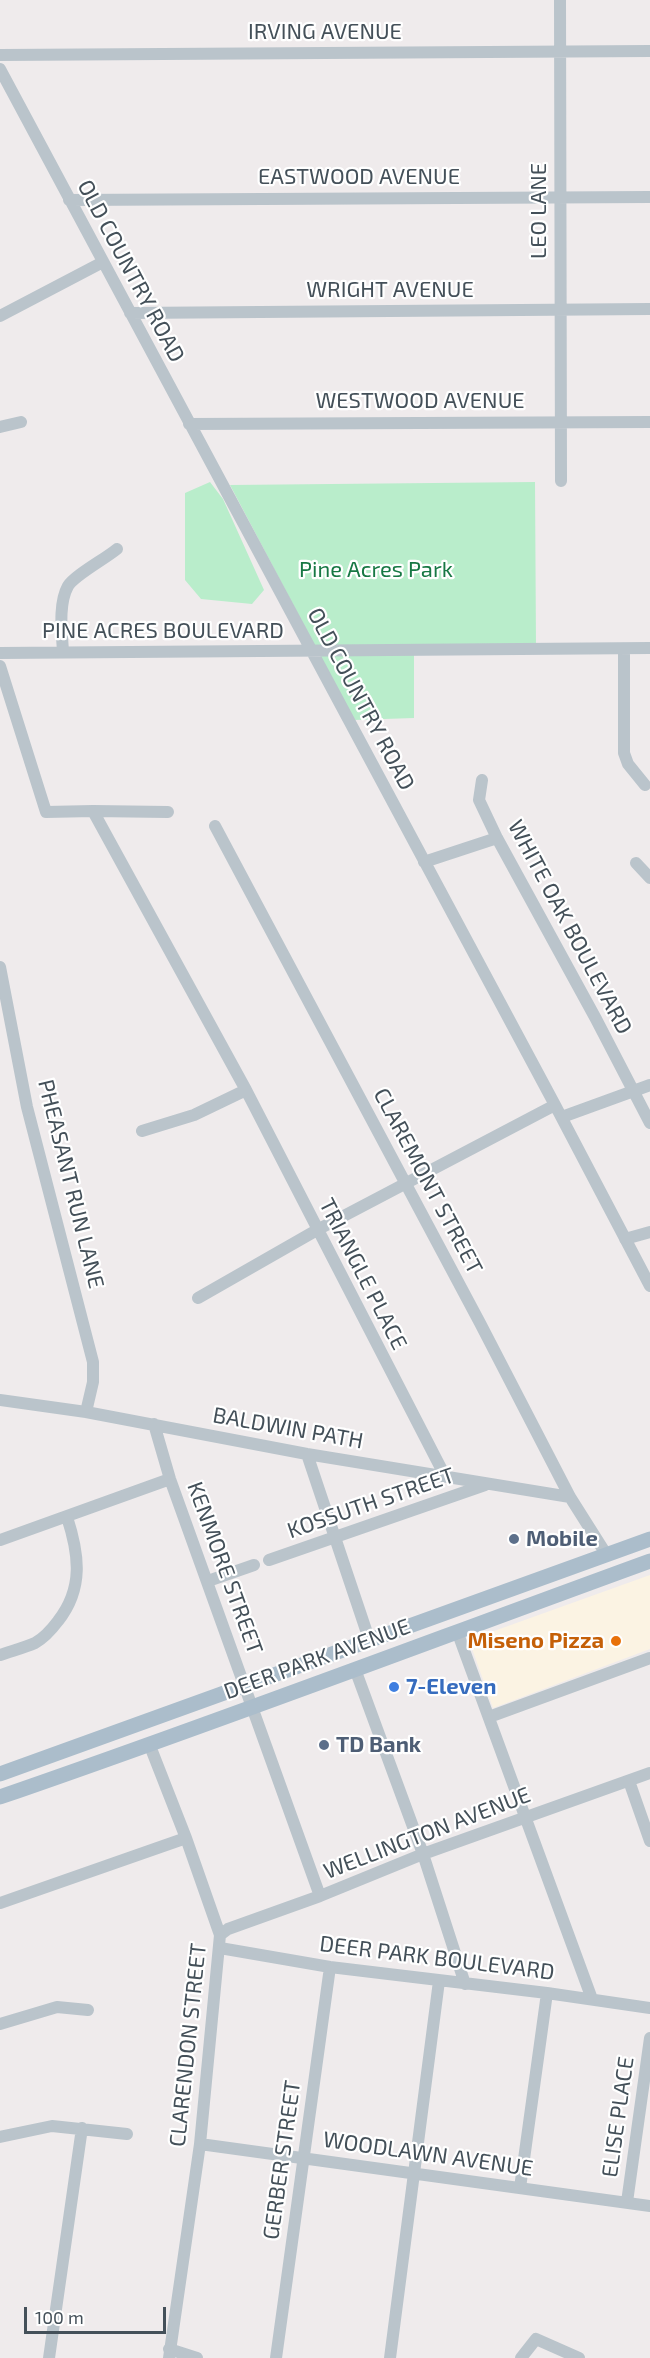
<!DOCTYPE html>
<html>
<head>
<meta charset="utf-8">
<style>
	body { margin:0 }
	#map { position:relative; width:650px; height:2358px; overflow:hidden; background:#efebec; font-family:"Exo 2",sans-serif }
	canvas { display:block }
	.scale { position:absolute; left:24px; top:2307px; width:142px; height:27px; box-sizing:border-box; border:3px solid #445059; border-top:0; padding-left:8px; font-size:18px; line-height:21px; white-space:nowrap; color:#445059; -webkit-text-stroke:4px #fff; paint-order:stroke }
</style>
</head>
<body>
<div id="map">
<canvas width="650" height="2358"></canvas>
<div class="scale">100 m</div>
</div>
<script>
const g = document.querySelector('canvas').getContext('2d');
g.lineJoin = 'round';
function fillPath(path, color) { g.fillStyle = color; g.fill(path, 'evenodd'); }
function stroke(path, color, width, dash) { g.strokeStyle = color; g.lineWidth = width; g.lineCap = dash ? 'butt' : 'round'; g.setLineDash(dash || []); g.stroke(path); }
function drawText(font, color, halo, rows, align = 'center') {
  g.font = font + ' "Exo 2",sans-serif'; g.lineWidth = 4.5; g.setLineDash([]); g.textBaseline = 'middle'; g.strokeStyle = halo; g.fillStyle = color; for (const [text, x, y, turn = 0] of rows) {
    g.save(); g.translate(x, y); g.rotate((+turn || 0) * Math.PI / 180); g.textAlign = isNaN(turn) ? turn : align; if (halo) g.strokeText(text, 0, 0); g.fillText(text, 0, 0); g.restore();
  }
}
fillPath(new Path2D(`
	M650,1575V1649L493,1708L469,1640Z`), '#fbf3e3');
fillPath(new Path2D(`
	M210,482L223,499L264,590L252,604L201,599L185,580V493Z
	M535,482L536,648L414,647V718L354,720L230,485Z`), '#b9edcb');
stroke(new Path2D(`
	M560,0L561,481
	M0,55L650,51
	M0,69L555,1105L650,1286
	M69,200L650,197
	M130,313L650,309
	M0,316L103,262
	M189,424L650,422
	M0,427L21,422
	M624,649V753L628,764L645,785
	M63,652C62,633 58,604 68,586C75,575 105,559 117,549
	M0,653L650,648
	M0,666L46,812L93,811
	M482,780L479,800L497,838L596,1019L650,1123
	M168,812L93,811L246,1090L445,1476
	M215,826L480,1323L570,1497L606,1554
	M424,862L497,838
	M636,863L650,878
	M0,967L27,1107L93,1362V1382L86,1412
	M562,1117L650,1085
	M142,1131L194,1115L246,1090
	M625,1239L650,1232
	M198,1298L317,1230L555,1105
	M0,1400L86,1412L307,1454L570,1497
	M154,1424L170,1479L320,1896
	M307,1454L370,1642
	M0,1540L170,1479
	M269,1560L485,1485
	M208,1581L254,1565
	M457,1631L592,1999
	M0,1655C11,1651 24,1648 35,1643C44,1638 52,1629 58,1621C84,1588 79,1554 67,1517
	M355,1669L423,1854L465,1984
	M489,1717L650,1658
	M150,1746L186,1838L220,1935L200,2144L169,2358
	M629,1781L650,1841
	M0,1903L186,1838
	M220,1935L228,1929L320,1896L423,1854L650,1773
	M220,1948L330,1967L547,1993L650,2008
	M0,2024L57,2007L88,2010
	M0,2137L52,2126L127,2134
	M200,2144L650,2206
	M520,2188L547,1993
	M627,2202L650,2038
	M169,2349L197,2358
	M49,2358L82,2128
	M276,2358L330,1967
	M390,2358L439,1981
	M521,2358L536,2339L579,2358`), '#bac4cb', 12);
stroke(new Path2D(`
	M0,1774L650,1539
	M0,1797C218,1722 433,1640 650,1561`), '#abbdcb', 15);
for (const [x, y, r, color] of [
	[514,1539,6,"#5c6f8a"],
	[616,1641,6,"#e8710a"],
	[394,1687,6,"#3f7fe0"],
	[324,1745,6,"#5c6f8a"]
]) { const dot = new Path2D(); dot.arc(x, y, r, 0, 2 * Math.PI); g.fillStyle = color; g.fill(dot); stroke(dot, '#fff', 2); }
drawText('22px', '#445059', '#fff', [
	["IRVING AVENUE",325,32],
	["EASTWOOD AVENUE",359,177],
	["LEO LANE",539,211,-90],
	["OLD COUNTRY ROAD",131,271,62],
	["WRIGHT AVENUE",390,290],
	["WESTWOOD AVENUE",420,401],
	["PINE ACRES BOULEVARD",163,631],
	["OLD COUNTRY ROAD",361,699,62],
	["WHITE OAK BOULEVARD",570,927,62],
	["CLAREMONT STREET",428,1181,62],
	["PHEASANT RUN LANE",71,1184,76],
	["TRIANGLE PLACE",363,1274,63],
	["BALDWIN PATH",288,1428,10],
	["KOSSUTH STREET",371,1503,-19],
	["KENMORE STREET",225,1568,70],
	["DEER PARK AVENUE",317,1659,-20],
	["WELLINGTON AVENUE",427,1833,-21],
	["DEER PARK BOULEVARD",437,1958,7],
	["CLARENDON STREET",188,2045,-84],
	["ELISE PLACE",618,2117,-82],
	["WOODLAWN AVENUE",428,2154,8],
	["GERBER STREET",282,2160,-82]
]);
drawText('22px', '#177844', '#fff', [
	["Pine Acres Park",376,570]
]);
drawText('bold 22px', '#4e5e75', '#fff', [
	["Mobile",526,1539],
	["TD Bank",336,1745]
], 'left');
drawText('bold 22px', '#c56008', '#fff', [
	["Miseno Pizza",604,1641]
], 'right');
drawText('bold 22px', '#366cbe', '#fff', [
	["7-Eleven",406,1687]
], 'left');
</script>
</body>
</html>
